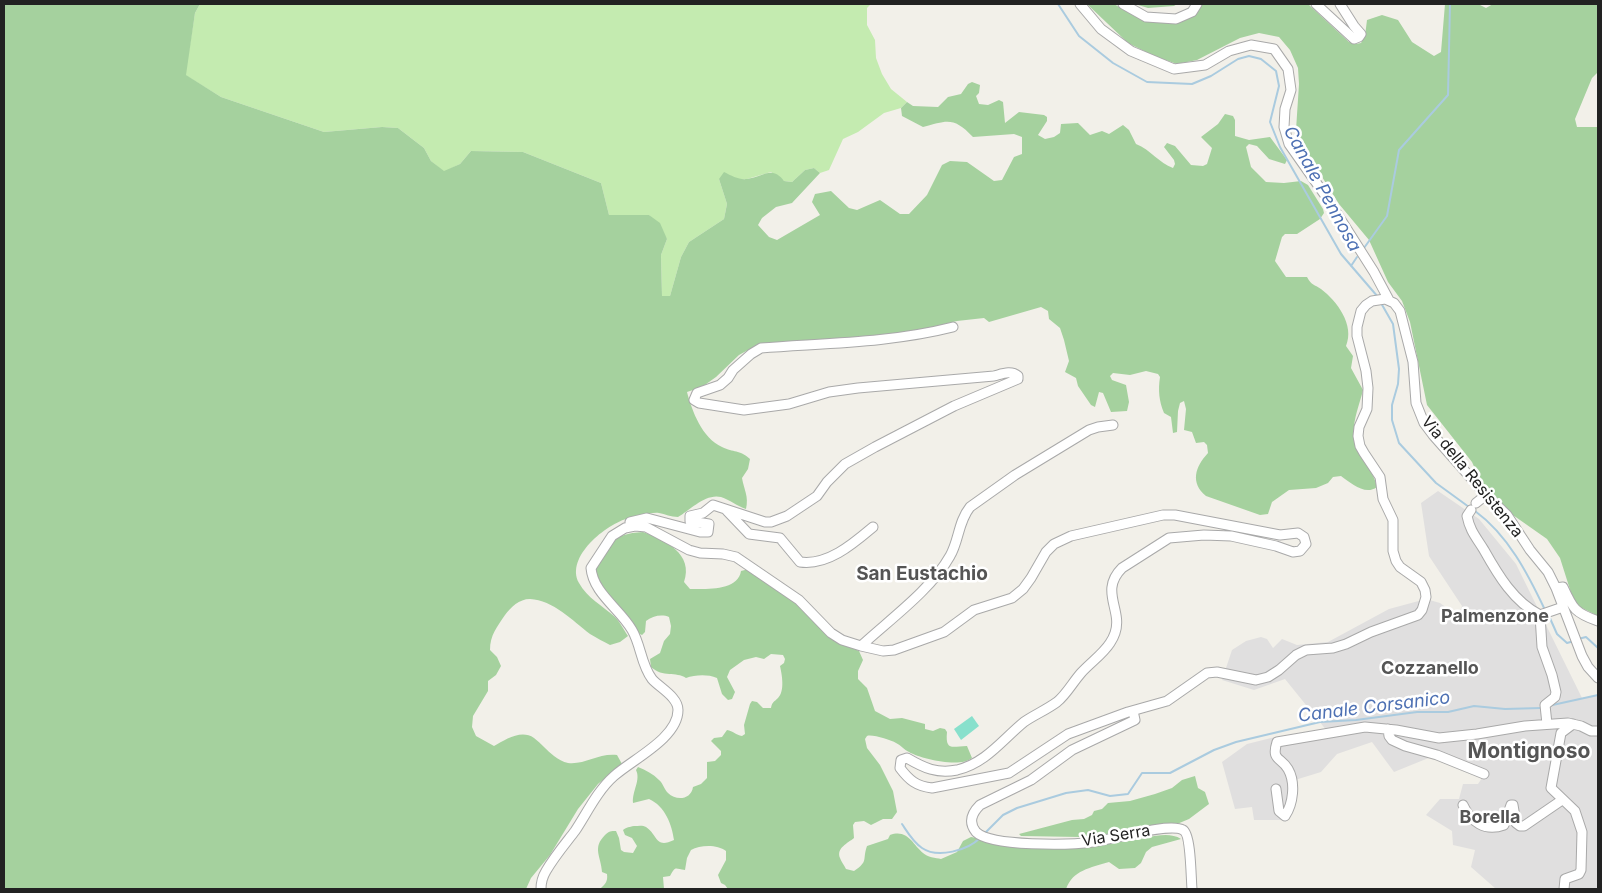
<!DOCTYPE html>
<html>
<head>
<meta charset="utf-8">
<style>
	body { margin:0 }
	#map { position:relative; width:1602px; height:893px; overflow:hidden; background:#f2f0e9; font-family:Inter,sans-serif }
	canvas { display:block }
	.frame { position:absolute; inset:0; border:5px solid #222; pointer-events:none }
</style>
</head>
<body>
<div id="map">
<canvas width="1602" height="893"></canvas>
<div class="frame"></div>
</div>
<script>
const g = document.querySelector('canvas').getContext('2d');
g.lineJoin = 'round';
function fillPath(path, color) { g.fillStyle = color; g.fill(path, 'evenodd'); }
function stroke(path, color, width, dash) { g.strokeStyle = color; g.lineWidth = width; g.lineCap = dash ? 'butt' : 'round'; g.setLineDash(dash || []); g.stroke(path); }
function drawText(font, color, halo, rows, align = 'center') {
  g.font = font + ' Inter,sans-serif'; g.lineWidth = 5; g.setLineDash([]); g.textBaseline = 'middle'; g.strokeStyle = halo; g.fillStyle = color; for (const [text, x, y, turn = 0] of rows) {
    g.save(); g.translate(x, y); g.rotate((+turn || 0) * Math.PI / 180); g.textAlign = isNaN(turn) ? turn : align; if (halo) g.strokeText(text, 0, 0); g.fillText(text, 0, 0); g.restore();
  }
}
fillPath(new Path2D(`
	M1438,491L1479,519L1516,564L1582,698L1598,695V889H1496L1471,867L1475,850L1453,845L1452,831L1426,815L1440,799H1459L1463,784H1478L1482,778L1431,757L1394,772L1372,742L1337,754L1321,772L1295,780L1284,820H1254L1252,807L1235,809L1222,762L1247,744L1271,738L1327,731L1285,679L1254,690L1222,680L1232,650L1246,641L1261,637L1267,639L1273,648L1282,639L1297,645L1328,642L1389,609L1426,599L1440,603L1458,616L1462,606L1429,556L1421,503Z`), '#e0dfdf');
fillPath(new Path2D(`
	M200,4H871L867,8V25L875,40L876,58L882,74L891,89L907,102L901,108L884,113L858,132L843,139L829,170L820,173L814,168L805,170L792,182L784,181L771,172L747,179H719L727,204L724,219L689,242L681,257L670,296H662L661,255L667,239L649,215H609L601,183L523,152L471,151L460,164L444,172L431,161L424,148L398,128L382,127L324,132L221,97L185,75L195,13Z`), '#c4ebb0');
fillPath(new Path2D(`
	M4,4H200L195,13L186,75L221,97L324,132L382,127L398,128L424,148L431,161L444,171L460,164L471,151L523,152L601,183L609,215H649L660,223L667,239L661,255L662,296H670L681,257L689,242L724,219L727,204L719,179L724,172C732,176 739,180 747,179C763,177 772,165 784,181L792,182L805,170L814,168L820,173L792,203L776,207L762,218L758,225L769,237L777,240L820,215L812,202L815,194L831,191L849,208L857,210L880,200L900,214H909L927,195L942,165L950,161L967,162L994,181L1002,180L1014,157L1022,154V137L1014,134L973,137C954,117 948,120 923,127L902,116L901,108L907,102L913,106L938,107L948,97L961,94L968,84L972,82L980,85L979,93L976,96L979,104L988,105L999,100L1003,102L1005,123L1019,112L1044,115L1047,117V121L1038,135L1045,139L1054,137L1060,133L1061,124L1078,123L1090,135L1102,131L1109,134L1123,125L1129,130L1136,144C1151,150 1159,163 1173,168L1175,164L1174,160L1164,147L1167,143L1175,146L1191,165L1203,166L1207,164L1212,148L1201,137L1218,124L1225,114L1233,116L1235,120V136L1249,140L1270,137L1287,160L1285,164L1269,159L1257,146L1249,144L1246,147L1251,167L1266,182L1284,183L1301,181L1308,185L1323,209L1324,213L1320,219L1297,234H1285L1282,237L1275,261L1286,277H1307C1312,286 1314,284 1321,289C1337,301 1355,325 1346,346L1353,356L1351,368L1363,390C1360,403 1353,419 1354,433C1355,452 1373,468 1377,487C1365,496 1351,483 1341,476L1333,477L1328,483L1316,488L1289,490L1272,502L1268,514L1260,515L1206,496C1190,483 1195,467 1208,453L1207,445L1204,442L1196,443L1192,432L1184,430L1186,409L1184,401L1180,403L1178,411L1177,432L1173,433L1171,417L1164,413C1159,401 1158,390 1160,377L1158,374L1146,371L1130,375L1113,373L1110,376L1112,380L1126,385L1129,402L1127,411L1111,412L1103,393L1099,392L1095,407L1091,405L1078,386L1076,378L1065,372L1069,361L1064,340L1060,328L1049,319L1048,311L1041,307L989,322L984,318L957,321L933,327L889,335L759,344L739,355L716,377L702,387L687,392C692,411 702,438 722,447C734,453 739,449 750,459L748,469L742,478C744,490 749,496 746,509C737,506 730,500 721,497C706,493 690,510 678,517C671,517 665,514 659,513C651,512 637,516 629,518C606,524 565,557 579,583C587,598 603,606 615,617C620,622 624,630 628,636L620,642L610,645C604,642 597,638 590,634C573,621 553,600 530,599C519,599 511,607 505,615C497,627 490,635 490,650L497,657L501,666L496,675L488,681V691L473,716L472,727L476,736L494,746C505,740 521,729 534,738C541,743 547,751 554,756C558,759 563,762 568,763C585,765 598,753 617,755L622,764L598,784L578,809L550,855L531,878L526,889H4Z
	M1087,4H1114L1136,17L1154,21L1178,16L1193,4H1308L1349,42L1356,44L1361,43L1365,36L1367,20L1382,15L1398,20L1412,42L1434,56L1441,52L1445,4H1478L1486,8L1493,4H1598V72L1592,78L1575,119L1577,127H1598V616L1580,607L1573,599L1560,558L1547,539L1510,513L1481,482L1472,462L1427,405L1410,322L1402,301L1388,282L1369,240L1339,204L1307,153L1296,130L1299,84L1298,68L1290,50L1279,37L1259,33L1240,38L1197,60L1177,64L1154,56L1128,43Z
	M1135,4H1177L1174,6L1148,8Z
	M643,532C665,540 694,554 684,582L690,589C707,589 738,591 741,571L749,569L801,606L843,644L859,651L863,660L858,671V679L867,688L875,711L890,719L902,718L925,724V729L933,731L940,728L945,729L947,732C945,752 953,746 967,746L972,758C961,768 921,759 909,752C904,750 901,745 896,743C891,740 872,734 867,736L865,739L867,748L880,765L893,791L897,812L892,819H883L871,825L864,821L855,822L853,825L854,838C848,843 836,848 840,858C841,861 844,865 846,869L854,871C869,861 862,860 867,846L888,839L890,835C908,829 912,844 923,853C927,857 936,858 941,859L957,852L963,841L971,837L983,839C1031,841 1082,847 1129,841C1145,839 1167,830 1181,839L1152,847L1146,852L1141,863L1135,868L1119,869L1109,862C1090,868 1073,870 1066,889H728L725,885L721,883L718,875L726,860V851C717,844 700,845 691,850L687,858L685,870C675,869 676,865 670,876L663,877L664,889H600C605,884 608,882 607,874L602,872C601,856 592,848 605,835C609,831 611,831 616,831L619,838L621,850L624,852L633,853L637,846L632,838L625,835L623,830C627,827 629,827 634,826C638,826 643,825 646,827C658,835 655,849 674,840C672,825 665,806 649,799L633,803C632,791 641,780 636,770L638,767C646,770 653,774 659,780C663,783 664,789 668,793C676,801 691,800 693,787L701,784L707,778V762L715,761L721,755V751L711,741L714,738L722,737L727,730C733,731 736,735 742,736L745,734L744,725L750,704L752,701L757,702L763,708H771C772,702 774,702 778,698C785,691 782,675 780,666L784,663L785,659L783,655L771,654L764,659L756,657L744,660L730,670L727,677L735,692L732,699L728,700L722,694L717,678C707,674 695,675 686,678C676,671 663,678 651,667L650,659L660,653L664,641L670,634L671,626L669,617C662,614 652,616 646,621L645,632L642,635C633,632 631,620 625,613C613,599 600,588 595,568C611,543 611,534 643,532Z
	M1195,776L1198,788L1205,792L1209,804L1189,819L1177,824L1098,836L1080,837L1021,836L1019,834L1072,820L1084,819L1092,815L1094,811L1102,809L1108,803L1130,801L1155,794L1172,788L1182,780Z`), '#a5d19e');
fillPath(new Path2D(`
	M972,716L979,726L961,740L954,729Z`), '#88e0cc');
stroke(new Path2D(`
	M1058,4L1079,36L1113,63L1147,82L1192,84L1211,76L1238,59L1249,56L1261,59L1276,71L1279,86L1270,122L1280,147L1341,254L1378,297
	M1364,248L1387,216L1399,150L1448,95L1450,4
	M1351,266L1357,257
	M1381,303L1393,324L1399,369L1398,384L1392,405V420L1399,443L1436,483L1469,507
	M1475,511C1508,535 1528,574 1545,610
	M1549,616L1557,634L1567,643L1574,641
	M1578,639L1586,637L1598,648
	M1548,706L1598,695
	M902,824C908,833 913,842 922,848C938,859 968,850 980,838
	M984,834L1003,815L1017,808L1066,793L1088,790L1110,796L1128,794L1142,773H1170L1214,750L1236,742L1320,722L1356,720L1417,712H1448L1474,706L1505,709L1541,708`), '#aacbdf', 2);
const minor = new Path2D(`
	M1080,4L1101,29L1131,51L1174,69L1205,65L1229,51L1251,45L1274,49L1288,69L1291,90L1285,109L1284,127L1289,144L1327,198L1374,272L1389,300
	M1123,4L1146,17L1176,19L1192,12L1197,4
	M1316,4L1354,39L1359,37L1361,34L1354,26L1340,4
	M1476,503L1486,495
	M1471,510L1467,516C1470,531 1476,537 1484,550C1498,575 1514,602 1540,615L1563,607
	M727,511L749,534L780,538L800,562C828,566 854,543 873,527
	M630,522L647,518L700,532H708L709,524L690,521V516L703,513L713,505L765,522H771L787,516L817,496L827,482L845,464L875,447L954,406L1018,379V376C1011,370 1002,374 994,376L858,388L829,392L789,404L744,410L699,403L694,400L697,393L720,385L728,378L733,370L751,354L761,348C825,343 890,343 953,327
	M1556,588L1563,587C1573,609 1575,613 1598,621
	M1540,615L1542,647L1552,675L1556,692L1555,697L1545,705L1547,724
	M861,646C889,620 931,590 950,556C959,541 958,522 970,507L1015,475L1089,430L1098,427L1113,425
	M1133,711L1135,720L1072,750L1031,780L980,805C972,813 968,822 976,832C991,847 1071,845 1093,842C1111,840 1169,822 1183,830C1191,834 1191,879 1192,889
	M1388,729L1389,736L1392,740L1405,746L1437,755L1484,774
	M1276,789L1279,811L1285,816C1293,804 1296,783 1288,769C1281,757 1271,761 1277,742L1365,727L1396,730L1439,738L1477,734L1525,726L1568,723L1581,726L1591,731H1598
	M1463,805C1471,822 1485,832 1504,825L1511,805H1513L1516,823L1520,826H1524L1562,800
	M541,889C541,884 543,876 546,871C554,857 565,844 575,831C587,813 597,791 614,776C633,759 678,738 678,710C678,697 660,688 652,679C641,665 641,645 632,630C620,609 593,593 591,568L612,536L625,528L635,526L646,527L689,550L700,553L723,554L736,557L799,600L831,633L842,640L861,646L883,651L894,650L944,632L974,610L1012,598L1023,589L1031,578L1046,552L1054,544L1071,536L1163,515H1175L1280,535L1298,533L1304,537L1306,544L1300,551L1293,552L1276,546L1231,536L1204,535L1169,538L1122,568C1099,591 1123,610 1115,633C1114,636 1112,640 1110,643C1103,654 1090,663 1081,673C1073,682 1066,695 1057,702C1046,710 1034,715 1024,722C1002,740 986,763 957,770C937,774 924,768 907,758L901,760L900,768C909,780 916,786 932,788L1009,773L1068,734L1128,712L1167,701L1207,673L1217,672L1256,680L1268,677L1279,670L1296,655L1306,650L1333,648L1346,644L1371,632L1418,615L1422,610L1426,597L1425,590L1421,582L1400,567L1396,561L1393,551V520L1383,499L1380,477L1364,453L1360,446L1358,436L1359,427L1367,409L1368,388L1366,371L1357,336V327L1361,311L1366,305L1372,301L1385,299L1394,303L1400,311L1413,362L1416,403L1424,423L1433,435L1486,495L1507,515L1530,550L1548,572L1556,588L1582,656L1588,667L1598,678
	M1564,889L1565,879L1579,874L1581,870L1582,832L1575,811L1551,788L1561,733L1573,724`);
stroke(minor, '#a9a9a9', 11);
stroke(minor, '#fff', 9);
drawText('16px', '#222', '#fff', [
	["Via della Resistenza",1472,477,51],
	["Via Serra",1116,836,-9]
]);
drawText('italic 18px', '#4d70b3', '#fff', [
	["Canale Pennosa",1322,189,61],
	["Canale Corsanico",1374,707,-7]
]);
drawText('bold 18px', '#555', '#fff', [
	["Palmenzone",1495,617],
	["Cozzanello",1430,669],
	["Borella",1490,818]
]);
drawText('bold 19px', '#555', '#fff', [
	["San Eustachio",922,574]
]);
drawText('bold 21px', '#555', '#fff', [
	["Montignoso",1529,752]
]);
</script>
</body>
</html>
